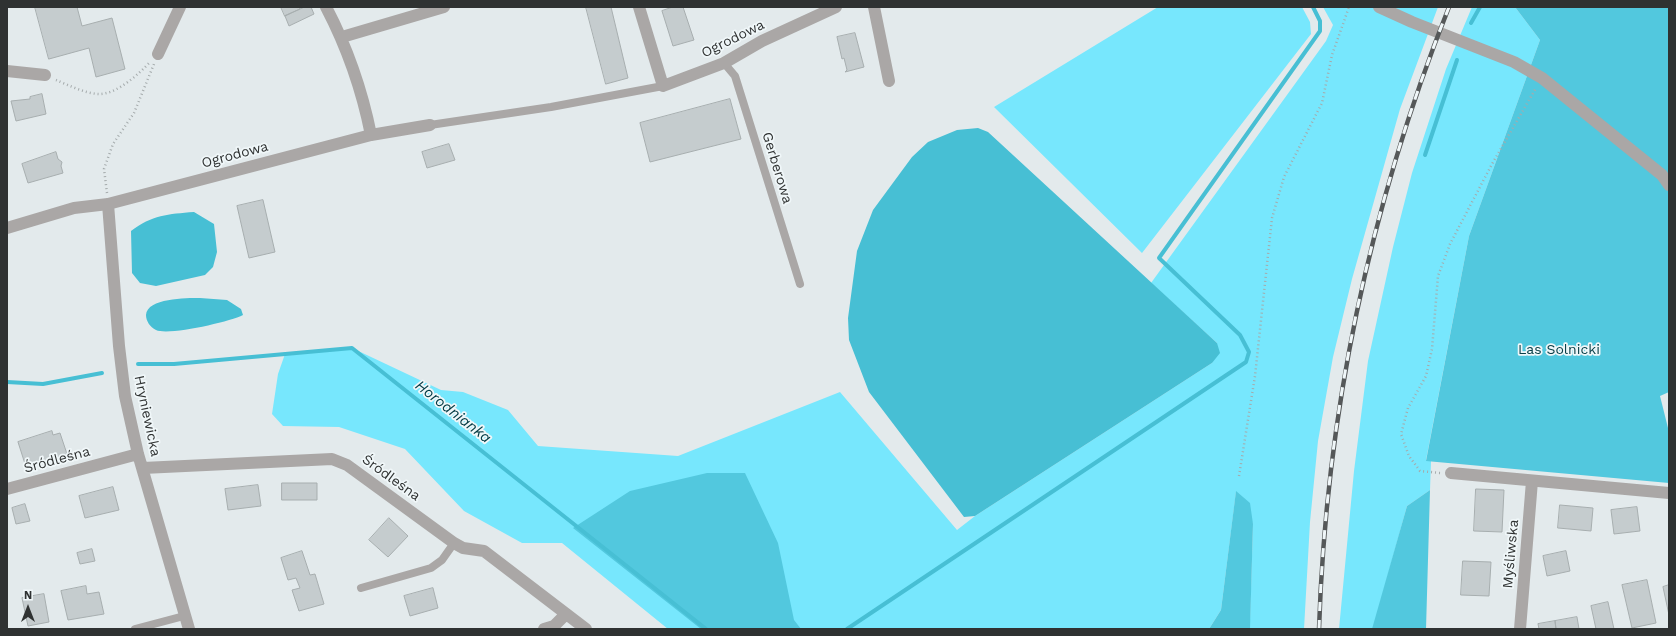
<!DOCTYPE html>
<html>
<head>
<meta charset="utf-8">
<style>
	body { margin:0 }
	#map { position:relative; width:1676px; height:636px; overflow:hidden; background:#e3eaec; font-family:"Work Sans",sans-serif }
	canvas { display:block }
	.frame { position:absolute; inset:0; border:8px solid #2f3232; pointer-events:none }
	.north { position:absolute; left:8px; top:588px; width:40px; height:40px; -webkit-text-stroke:3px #f0f7f9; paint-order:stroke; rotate:0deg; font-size:11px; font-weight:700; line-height:16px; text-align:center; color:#2f3232 }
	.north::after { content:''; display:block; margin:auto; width:14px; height:18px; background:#2f3232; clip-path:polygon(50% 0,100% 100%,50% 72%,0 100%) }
</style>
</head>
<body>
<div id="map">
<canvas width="1676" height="636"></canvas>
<div class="frame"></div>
<div class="north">N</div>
</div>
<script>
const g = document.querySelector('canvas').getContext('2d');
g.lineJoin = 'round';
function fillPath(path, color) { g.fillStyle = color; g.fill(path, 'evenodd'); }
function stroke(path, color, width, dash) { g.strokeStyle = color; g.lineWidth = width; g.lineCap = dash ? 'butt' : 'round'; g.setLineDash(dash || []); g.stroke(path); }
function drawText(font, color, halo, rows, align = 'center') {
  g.font = font + ' "Work Sans",sans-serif'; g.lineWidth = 3.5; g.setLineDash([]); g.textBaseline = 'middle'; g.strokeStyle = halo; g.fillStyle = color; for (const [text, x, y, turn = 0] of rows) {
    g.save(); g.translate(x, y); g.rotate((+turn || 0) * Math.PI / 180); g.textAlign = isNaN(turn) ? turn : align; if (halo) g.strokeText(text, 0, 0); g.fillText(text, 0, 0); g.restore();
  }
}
fillPath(new Path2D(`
	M1158,7H1302L1310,22L1311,34L1142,253L994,107Z
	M1323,7H1438L1400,109L1352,279L1333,357L1318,441L1310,522L1304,629H1238L1250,620L1253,524L1236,492L1221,610L1209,629H668L562,543H522L464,511L405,449L339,427L283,426L272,414L278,374L285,354L352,348L441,390L463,392L508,410L538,446L678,456L840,392L957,530L975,516L1212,363L1217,343L1151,283L1326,41L1333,25Z
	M1472,7H1515L1540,40L1469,236L1426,460L1431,461L1430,490L1407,506L1373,629H1339L1354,471L1368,361L1393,247L1412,173L1446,69Z`), '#77e7fd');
fillPath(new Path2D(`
	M1515,7H1669V392L1660,396L1669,432V483L1426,461L1469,236L1540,40Z
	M707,473H745L778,543L794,620L801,629H701L573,528L630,491Z
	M1430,490L1426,629H1372L1407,506Z
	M1236,491L1250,503L1253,524L1250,629H1209L1221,610Z`), '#52c8de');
fillPath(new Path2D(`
	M978,128L988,132L1217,343L1220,353L1212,363L975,516L964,517L869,392L849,340L848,318L857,251L873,210L912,157L928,142L957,130Z
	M194,212L214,224L217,252L213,267L205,275L156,286L140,283L132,273L131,231C152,215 168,214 194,212Z
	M200,298L227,300L241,309L243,315C229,322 168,336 156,330C150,327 146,321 146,315C147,298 186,298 200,298Z`), '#47bfd4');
stroke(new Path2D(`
	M1471,23L1480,7
	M1425,155L1457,60
	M138,364H174L352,348L706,629
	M7,382L43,384L102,373
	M847,629L1246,362L1249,352L1240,335L1159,258L1320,31V21L1313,7`), '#47bfd4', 4);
const building = new Path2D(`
	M35,7H77L82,26L112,18L125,69L96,77L89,48L49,59Z
	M281,7H299L300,9L285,16Z
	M305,7H311L314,14L289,26L285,16Z
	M586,7H611L628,78L606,84Z
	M673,7H683L694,40L673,46L662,11Z
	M855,33L864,67L845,72L847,70L844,58L842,59L837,37Z
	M42,94L46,114L16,121L11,101L30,99V97Z
	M730,99L741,139L650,162L640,123Z
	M449,144L455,160L427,168L422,152Z
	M56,152L58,159L62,162L61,166L63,173L28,183L22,164Z
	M263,200L275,252L249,258L237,206Z
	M52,431L53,435L60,433L67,454L26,467L18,442Z
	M282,483H317V500H282Z
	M258,485L261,506L228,510L225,489Z
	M113,487L119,510L85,518L79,496Z
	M1476,489L1504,490L1502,532L1474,531Z
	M25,504L30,521L16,524L12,508Z
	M1560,505L1593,508L1591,531L1558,528Z
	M1637,507L1640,531L1614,534L1611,510Z
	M389,518L408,536L388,557L369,540Z
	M92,549L95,561L80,564L77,553Z
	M302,551L310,575L315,574L324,604L299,611L292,590L300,588L296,578L288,580L281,558Z
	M1566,551L1570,571L1547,576L1543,556Z
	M1463,561L1491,562L1489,596L1461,595Z
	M1647,580L1656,623L1632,628L1622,585Z
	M1669,585V615L1663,587Z
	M86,586L87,594L99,592L104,614L68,620L61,591Z
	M433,588L438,608L410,616L404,596Z
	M44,594L49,622L28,626L22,598Z
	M1608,602L1614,629H1596L1591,606Z
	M1577,617L1579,629H1556L1555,621Z
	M1555,621L1556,629H1539L1538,624Z`);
fillPath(building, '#c5ccce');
stroke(building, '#a7aeaf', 1);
stroke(new Path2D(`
	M56,80C68,85 84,93 98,94C116,95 139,74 150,62
	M107,193L104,169L113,144L134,113L154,64
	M1440,473L1420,471L1409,456L1401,434L1408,408L1426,376L1432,349L1438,276L1450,244L1492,164L1536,88
	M1239,476L1255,376L1272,218L1284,177L1322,103L1332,55L1349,7`), '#a5abac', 2.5, [1, 3]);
stroke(new Path2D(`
	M724,63L735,76L800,284
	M430,125L551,107L663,86
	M361,588L431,568L442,560L454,543
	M135,629L184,616`), '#aaa7a6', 8);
stroke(new Path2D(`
	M639,7L663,86L724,63L762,41L836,7
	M874,7L889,81
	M1379,7L1412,22L1514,62L1542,78L1662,175L1669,185
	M342,37L444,7
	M158,54L180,7
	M7,71L45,75
	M371,135L430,125
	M108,204L119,346L125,396L138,454L189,629
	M7,228L74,208L108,204L371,135C362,90 347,47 326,7
	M143,468L332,459L347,465L454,543L463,548L484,551L586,629
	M1451,473L1669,493
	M7,489L138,454
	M544,629L554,626L566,614
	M1520,629L1532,481`), '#aaa7a6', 12);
const rail = new Path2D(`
	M1319,629C1326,412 1369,208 1449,7`);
stroke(rail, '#555859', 4.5);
stroke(rail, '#f0f7f9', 3, [9]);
drawText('14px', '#2f3232', '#f0f7f9', [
	["Ogrodowa",733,39,-26],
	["Ogrodowa",235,155,-15],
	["Gerberowa",777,168,73],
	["Hryniewicka",147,416,78],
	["Śródleśna",57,460,-15],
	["Śródleśna",391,478,36],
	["Myśliwska",1511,554,-85]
]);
drawText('14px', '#094049', '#f0f7f9', [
	["Las Solnicki",1559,350]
]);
drawText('italic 15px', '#003942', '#f0f7f9', [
	["Horodnianka",453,412,38]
]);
</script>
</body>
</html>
